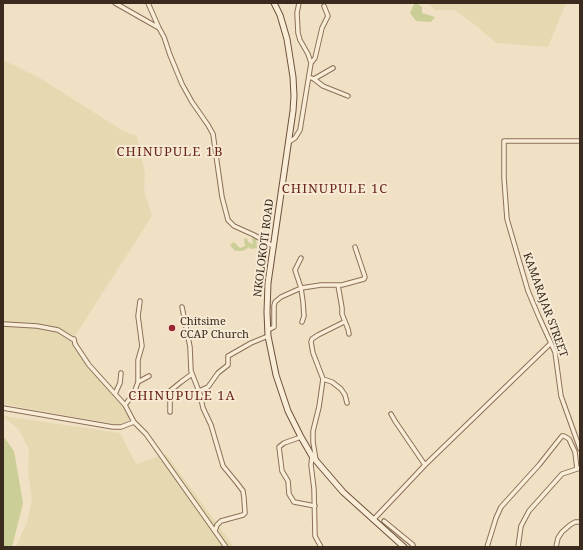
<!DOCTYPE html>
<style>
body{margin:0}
#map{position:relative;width:583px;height:550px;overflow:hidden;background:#f0e0c4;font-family:"Noto Serif",serif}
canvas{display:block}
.frame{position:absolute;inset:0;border:4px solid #3b2a1e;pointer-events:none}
</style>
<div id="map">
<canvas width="583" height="550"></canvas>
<div class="frame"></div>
</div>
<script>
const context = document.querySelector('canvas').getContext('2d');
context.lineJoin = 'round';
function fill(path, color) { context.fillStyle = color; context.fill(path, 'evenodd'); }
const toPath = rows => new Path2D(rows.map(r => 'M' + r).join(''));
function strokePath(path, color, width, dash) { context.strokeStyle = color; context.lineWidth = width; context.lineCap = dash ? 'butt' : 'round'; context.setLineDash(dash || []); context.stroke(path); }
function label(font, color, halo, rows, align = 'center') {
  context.font = font + ' "Noto Serif",serif'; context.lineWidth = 4; context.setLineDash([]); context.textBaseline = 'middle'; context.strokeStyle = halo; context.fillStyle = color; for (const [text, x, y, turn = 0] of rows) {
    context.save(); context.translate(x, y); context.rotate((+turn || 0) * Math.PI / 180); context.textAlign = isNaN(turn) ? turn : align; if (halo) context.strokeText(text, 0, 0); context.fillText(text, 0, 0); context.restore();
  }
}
const farmland = toPath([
 [428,3,566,3,548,47,496,43,479,28,455,10,435,10],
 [3,60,43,80,123,131,137,136,145,173,144,190,152,216,71,342,108,389,120,399,132,418,119,425,3,404],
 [3,416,120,433,136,464,166,454,234,547,16,547,27,522,32,499,28,471,29,450,19,430]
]);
const green = toPath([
 [412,3,417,3,422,7,422,13,435,17,431,22,416,21,410,13,414,4],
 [252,237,256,237,257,248,251,249,249,247,245,250,241,251,235,251,230,245,234,242,240,248,245,246,244,239,247,238,248,242,253,244],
 [3,436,14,451,23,503,12,547,3,547]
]);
const minor = toPath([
 [115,3,159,28],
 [148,3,159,28,164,37,170,55,182,84,192,102,208,125,213,134,222,197,228,220,234,226,254,235,273,246],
 [311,63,315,58,322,28,328,16,324,6],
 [309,77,314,79,323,86,348,96],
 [314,79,333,68],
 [580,141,504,141,504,178,507,219,528,291,539,317,555,352,561,396,580,449],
 [289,142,295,138,300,130,311,63,308,54,300,40,298,33,297,13,299,3],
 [301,258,295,270,301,288,303,302,304,316,302,322],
 [338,285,342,308,342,314,348,329,349,334],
 [182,307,190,347,191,371,200,394,203,408,211,425,223,466,237,483,243,491,244,498,245,513,243,515,221,521,217,525,215,531],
 [3,324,37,326,58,330,74,340],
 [268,330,274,327,274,306,275,302,281,297,301,288,321,285,342,285,364,279,365,277,355,247],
 [74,339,75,344,89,365,125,405,134,422],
 [323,379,332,382,341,389,345,395,347,403],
 [138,382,149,376],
 [199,391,208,387,218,373,228,365,228,356,230,355,251,343,268,336],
 [115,394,120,383,121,373],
 [125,405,134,393,138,382,138,360,142,346,138,316,140,301],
 [3,408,113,427,121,427,134,422,146,434,226,547],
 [170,412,170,391,181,382,192,374],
 [391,414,395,421,425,465],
 [301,437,284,443,279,447,282,471,288,481,289,494,294,502,315,506],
 [312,456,311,465,314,489,315,536,321,547],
 [316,460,313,442,313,431,319,407,323,379,313,353,311,342,312,339,318,335,344,322],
 [373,520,425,465,551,343],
 [384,521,412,544,413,545,412,547],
 [487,547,496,518,501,507,539,465,562,436,564,436,569,439,575,452,577,469],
 [518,547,521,526,529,511,562,474,580,468],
 [556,547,558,538,562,532,570,525,575,522,580,522]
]);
const secondary = toPath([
 [274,3,280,15,287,39,293,77,294,96,293,111,268,283,267,312,268,336,276,375,288,411,301,437,312,456,343,492,404,547]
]);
const markers = [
 [172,328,4,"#9c2730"]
];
const streetNames = [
 ["NKOLOKOTI ROAD",264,248,-83],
 ["KAMARAJAR STREET",545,305,70]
];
const poiNames = [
 ["Chitsime",180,322],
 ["CCAP Church",180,335]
];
const quarterNames = [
 ["CHINUPULE 1B",170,152],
 ["CHINUPULE 1C",335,189],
 ["CHINUPULE 1A",182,396]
];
fill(farmland, '#e6d9b1');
fill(green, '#ccce97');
strokePath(minor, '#8b7059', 5.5);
strokePath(secondary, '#6d513d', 7);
strokePath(minor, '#faedd8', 3.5);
strokePath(secondary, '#faedd8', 5);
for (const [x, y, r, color] of markers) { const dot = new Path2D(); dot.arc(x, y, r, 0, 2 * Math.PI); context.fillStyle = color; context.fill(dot); strokePath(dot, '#f7ead4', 1.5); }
label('11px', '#3b2a1e', '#f7ead4', streetNames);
label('11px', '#3b2a1e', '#f7ead4', poiNames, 'left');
context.letterSpacing = '1px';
label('13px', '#69261c', '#f7ead4', quarterNames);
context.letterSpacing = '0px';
</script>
